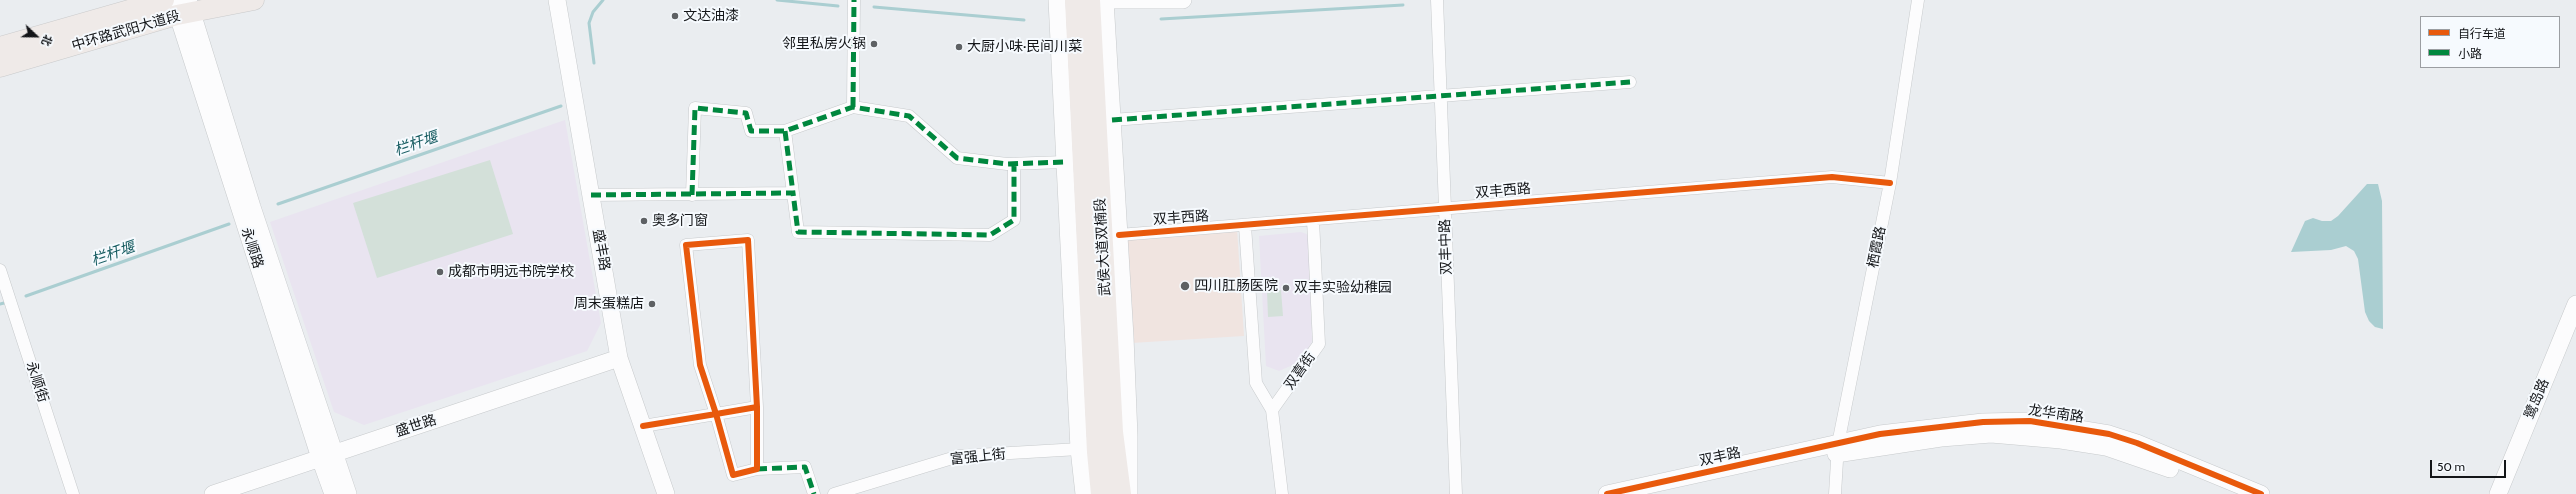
<!DOCTYPE html>
<meta charset="utf-8">
<style>
body{margin:0}
#map{position:relative;width:2576px;height:494px;overflow:hidden;background:#eaedf0;font-family:Cabin,"Noto Sans SC",sans-serif}
canvas{display:block}
.legend{position:absolute;left:2420px;top:16px;width:140px;height:52px;box-sizing:border-box;background:#f6fafe;border:1px solid #9b9ea2;margin:0;padding:5px 7px;list-style:none;font-size:12px;color:#131518}
.legend li{display:flex;align-items:center;gap:8px;height:20px}
.legend b{width:20px;border:1px solid #9b9ea2}
.north{position:absolute;left:16px;top:16px;width:40px;height:40px;-webkit-text-stroke:3px #f6fafe;paint-order:stroke;rotate:112deg;font-size:11px;font-weight:700;line-height:16px;text-align:center;color:#131518}
.north::after{content:'';display:block;margin:auto;width:14px;height:18px;background:#131518;clip-path:polygon(50% 0,100% 100%,50% 72%,0 100%)}
.scale{position:absolute;left:2430px;top:460px;width:76px;height:18px;box-sizing:border-box;border:2px solid #131518;border-top:0;padding-left:5px;font-size:12px;line-height:14px;white-space:nowrap;color:#131518;-webkit-text-stroke:3px #f6fafe;paint-order:stroke}
</style>
<div id="map">
<canvas width="2576" height="494"></canvas>
<ul class="legend">
<li><b style="height:5px;background:#e8590c"></b>自行车道</li>
<li><b style="height:5px;background:#00873e"></b>小路</li>
</ul>
<div class="north">北</div>
<div class="scale">50 m</div>
</div>
<script>
const context = document.querySelector('canvas').getContext('2d');
context.lineJoin = 'round';
function fill(path, color) { context.fillStyle = color; context.fill(path, 'evenodd'); }
const toPath = rows => new Path2D(rows.map(r => 'M' + r).join(''));
function strokePath(path, color, width, dash) { context.strokeStyle = color; context.lineWidth = width; context.lineCap = dash ? 'butt' : 'round'; context.setLineDash(dash || []); context.stroke(path); }
function label(font, color, halo, rows, align = 'center') {
  context.font = font + ' Cabin,"Noto Sans SC",sans-serif'; context.lineWidth = 4; context.setLineDash([]); context.textBaseline = 'middle'; context.strokeStyle = halo; context.fillStyle = color; for (const [text, x, y, turn = 0] of rows) {
    context.save(); context.translate(x, y); context.rotate((+turn || 0) * Math.PI / 180); context.textAlign = isNaN(turn) ? turn : align; if (halo) context.strokeText(text, 0, 0); context.fillText(text, 0, 0); context.restore();
  }
}
const education = toPath([
 [565,120,601,323,587,351,364,425,334,412,270,222],
 [1301,232,1309,235,1312,341,1308,350,1295,364,1279,371,1266,366,1259,236]
]);
const medical = toPath([
 [1237,229,1244,336,1132,343,1126,236]
]);
const green = toPath([
 [490,160,513,234,377,278,353,203],
 [1281,290,1283,316,1268,317,1267,291]
]);
const water = toPath([
 [2367,184,2378,184,2382,201,2383,329,2375,327,2369,321,2365,312,2358,259,2354,251,2346,246,2331,250,2291,252,2305,221,2313,218,2322,221,2331,221,2338,216]
]);
const stream = toPath([
 [777,0,838,6],
 [874,7,1024,20],
 [1161,19,1403,5],
 [594,63,589,23,593,12,603,0],
 [278,204,561,106],
 [26,296,229,224],
 [0,304,4,303]
]);
const street = toPath([
 [1437,0,1456,494],
 [853,107,854,0],
 [1112,120,1630,82],
 [785,131,793,193],
 [591,195,793,193,798,232,990,235,1014,220,1014,164],
 [692,195,695,108,746,113,751,131,785,131,853,107,909,116,957,158,1007,164,1065,162],
 [1245,226,1256,383,1272,410],
 [1119,235,1832,177,1890,183],
 [0,270,73,494],
 [643,426,716,414,757,407,748,240,686,245,700,365,716,414,733,475,757,469,757,407],
 [757,469,805,467,814,494],
 [834,494,959,456,1079,449],
 [1282,494,1272,410,1319,344,1313,220],
 [1835,494,1838,444,1890,183,1918,0]
]);
const secondary = toPath([
 [173,0,320,458,333,494],
 [188,0,252,207,348,494],
 [557,0,619,358,666,494],
 [1057,0,1079,449,1084,494],
 [1105,0,1125,337,1129,436,1129,494],
 [1113,0,1183,0],
 [1836,454,1941,438,1991,434,2061,440,2106,447,2170,469],
 [213,494,619,358],
 [1607,494,1880,434,1983,422,2030,421,2109,434,2137,443,2261,494],
 [2498,494,2576,304]
]);
const primary = toPath([
 [1075,0,1097,452,1101,494],
 [1090,0,1113,432,1121,494],
 [0,47,164,0],
 [0,67,177,15,254,0]
]);
const quiet = toPath([
 [853,107,854,0],
 [1112,120,1630,82],
 [785,131,793,193],
 [591,195,793,193,798,232,990,235,1014,220,1014,164],
 [692,195,695,108,746,113,751,131,785,131,853,107,909,116,957,158,1007,164,1065,162],
 [757,469,805,467,814,494]
]);
const cycleway = toPath([
 [1119,235,1832,177,1890,183],
 [643,426,716,414,757,407,748,240,686,245,700,365,716,414,733,475,757,469,757,407],
 [1607,494,1880,434,1983,422,2030,421,2109,434,2137,443,2261,494]
]);
const markers = [
 [675,16,4,"#5e6164"],
 [874,44,4,"#5e6164"],
 [959,47,4,"#5e6164"],
 [644,221,4,"#5e6164"],
 [440,272,4,"#5e6164"],
 [1185,286,5,"#5e6164"],
 [1286,288,4,"#5e6164"],
 [652,304,4,"#5e6164"]
];
const poiNames = [
 ["文达油漆",683,16],
 ["邻里私房火锅",866,44,"right"],
 ["大厨小味·民间川菜",967,47],
 ["奥多门窗",652,221],
 ["成都市明远书院学校",448,272],
 ["四川肛肠医院",1194,286],
 ["双丰实验幼稚园",1294,288],
 ["周末蛋糕店",644,304,"right"]
];
const streetNames = [
 ["中环路武阳大道段",126,31,-16],
 ["双丰西路",1503,191,-5],
 ["双丰西路",1181,218,-4],
 ["武侯大道双楠段",1103,247,-93],
 ["双丰中路",1446,247,-92],
 ["栖霞路",1877,247,-79],
 ["永顺路",252,248,72],
 ["盛丰路",601,250,80],
 ["双喜街",1300,371,-55],
 ["永顺街",37,382,72],
 ["鹭岛路",2537,399,-68],
 ["龙华南路",2056,414,8],
 ["盛世路",416,426,-18],
 ["富强上街",978,457,-6],
 ["双丰路",1720,457,-12]
];
const waterNames = [
 ["栏杆堰",416,144,-19],
 ["栏杆堰",113,254,-19]
];
fill(education, '#e9e4f0');
fill(medical, '#f0e4e0');
fill(green, '#d3e0d9');
fill(water, '#aaced1');
strokePath(stream, '#aaced1', 3);
strokePath(street, '#c7cacc', 13);
strokePath(secondary, '#c7cacc', 18);
strokePath(primary, '#c9cacb', 21);
strokePath(street, '#fcfcfd', 12);
strokePath(secondary, '#fcfcfd', 17);
strokePath(primary, '#efeae8', 20);
strokePath(quiet, '#00873e', 5, [10, 5]);
strokePath(cycleway, '#e8590c', 6);
for (const [x, y, r, color] of markers) { const dot = new Path2D(); dot.arc(x, y, r, 0, 2 * Math.PI); context.fillStyle = color; context.fill(dot); strokePath(dot, '#f6fafe', 1.5); }
label('14px', '#131518', '#f6fafe', poiNames, 'left');
label('14px', '#131518', '#f6fafe', streetNames);
label('italic 15px', '#185d62', '#f6fafe', waterNames);
</script>
